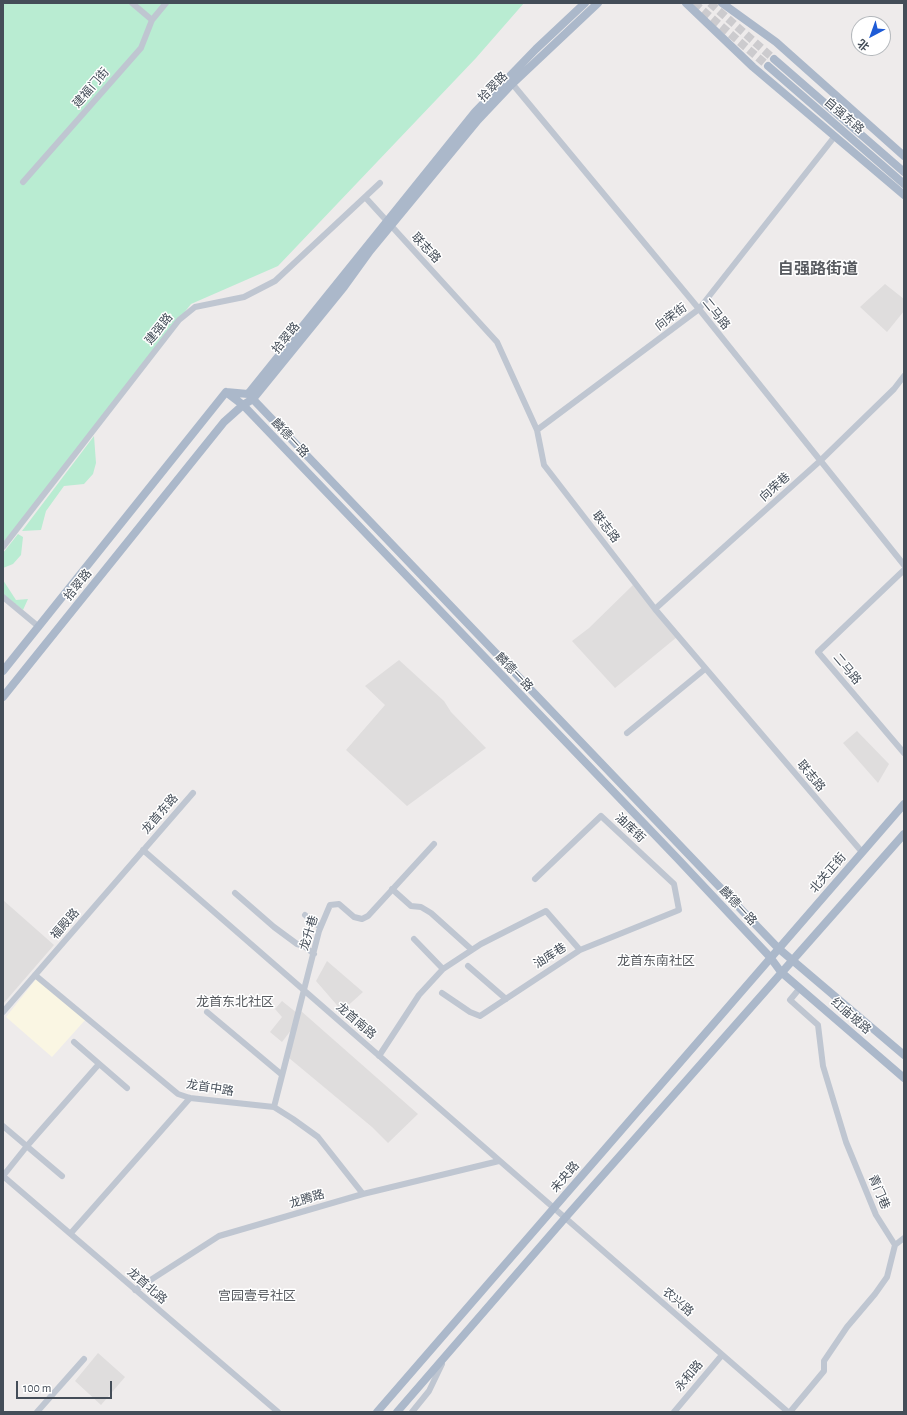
<!DOCTYPE html>
<meta charset="utf-8">
<style>
body{margin:0}
#map{position:relative;width:907px;height:1415px;overflow:hidden;background:#eeebeb;font-family:"Alegreya Sans","Noto Sans SC",sans-serif}
canvas{display:block}
.frame{position:absolute;inset:0;border:4px solid #444d58;pointer-events:none}
.north{position:absolute;left:851px;top:16px;width:40px;height:40px;box-sizing:border-box;background:#fff;border:1px solid #b4b8bc;border-radius:50%;rotate:221deg;font-size:11px;font-weight:700;line-height:16px;text-align:center;color:#444d58}
.north::after{content:'';display:block;margin:auto;width:14px;height:18px;background:#1e5bd6;clip-path:polygon(50% 0,100% 100%,50% 72%,0 100%)}
.scale{position:absolute;left:16px;top:1381px;width:96px;height:18px;box-sizing:border-box;border:2px solid #444d58;border-top:0;padding-left:5px;font-size:12px;line-height:14px;white-space:nowrap;color:#444d58;-webkit-text-stroke:3px #fff;paint-order:stroke}
</style>
<div id="map">
<canvas width="907" height="1415"></canvas>
<div class="frame"></div>
<div class="north">北</div>
<div class="scale">100 m</div>
</div>
<script>
const context = document.querySelector('canvas').getContext('2d');
context.lineJoin = 'round';
function fill(path, color) { context.fillStyle = color; context.fill(path, 'evenodd'); }
const toPath = rows => new Path2D(rows.map(r => 'M' + r).join(''));
function strokePath(path, color, width, dash) { context.strokeStyle = color; context.lineWidth = width; context.lineCap = dash ? 'butt' : 'round'; context.setLineDash(dash || []); context.stroke(path); }
function label(font, color, halo, rows, align = 'center') {
  context.font = font + ' "Alegreya Sans","Noto Sans SC",sans-serif'; context.lineWidth = 3; context.setLineDash([]); context.textBaseline = 'middle'; context.strokeStyle = halo; context.fillStyle = color; for (const [text, x, y, turn = 0] of rows) {
    context.save(); context.translate(x, y); context.rotate((+turn || 0) * Math.PI / 180); context.textAlign = isNaN(turn) ? turn : align; if (halo) context.strokeText(text, 0, 0); context.fillText(text, 0, 0); context.restore();
  }
}
const commercial = toPath([
 [37,978,86,1019,52,1057,6,1017]
]);
const education = toPath([
 [885,284,904,299,904,311,887,332,860,307],
 [633,585,677,637,615,688,572,641,589,628],
 [399,660,444,701,451,712,486,748,407,806,346,750,385,705,365,686],
 [857,731,889,764,878,783,843,743],
 [3,900,54,945,3,1004],
 [327,961,363,992,342,1011,316,981],
 [282,1001,297,1013,292,1029,282,1042,270,1032,282,1017,275,1009],
 [301,1011,418,1114,388,1143,372,1127,289,1058],
 [98,1353,125,1377,101,1405,75,1381]
]);
const green = toPath([
 [3,3,524,3,476,58,278,266,191,304,3,543],
 [94,436,96,463,93,474,84,484,64,486,46,511,41,530,22,531],
 [18,534,23,537,21,555,13,564,3,568,3,553],
 [3,580,16,600,28,599,23,610,3,594]
]);
const majorTunnel = toPath([
 [694,3,768,66],
 [710,3,774,59]
]);
const minor = toPath([
 [132,3,152,20],
 [510,81,699,309,904,565],
 [23,182,141,48,152,20,166,3],
 [365,197,497,342,537,430,544,465,655,609,862,852],
 [537,430,699,309,835,136],
 [3,547,179,320,195,307,244,297,275,281,380,183],
 [904,570,818,652,904,753],
 [3,597,39,627],
 [655,609,820,461,894,389,904,376],
 [627,733,705,669],
 [143,850,788,1412],
 [392,889,411,906,421,907,431,913,471,949],
 [235,893,274,927,297,944,304,946,314,954],
 [305,915,320,927],
 [414,939,443,969],
 [468,966,506,999],
 [35,975,178,1094,190,1098,274,1107,293,1119,318,1137,363,1194],
 [442,993,470,1012,480,1016,580,950,679,910,674,884,601,816,535,879],
 [3,1012,193,793],
 [207,1012,281,1074],
 [74,1042,127,1088],
 [379,1056,419,995,443,969,481,944,546,911,580,950],
 [274,1107,319,931,330,905,339,904,354,917,362,919,368,916,434,844],
 [3,1126,62,1176],
 [3,1176,278,1412],
 [3,1176,27,1146,99,1064],
 [71,1233,190,1098],
 [895,1245,904,1238],
 [135,1290,219,1236,363,1194,499,1161],
 [37,1412,84,1359],
 [412,1412,429,1391,442,1364],
 [674,1412,722,1355],
 [790,1412,824,1371,824,1361,847,1327,875,1294,887,1277,895,1245,876,1215,846,1142,823,1066,818,1025,790,1000,800,988]
]);
const major = toPath([
 [686,3,753,67,904,195],
 [722,3,776,42,904,156],
 [774,59,904,172],
 [768,66,904,184],
 [226,392,243,405,677,858,770,957,781,972,904,1078],
 [248,394,778,948,904,1055],
 [3,671,226,392,248,394,475,112,536,49,585,3],
 [3,697,224,422,243,405,253,399,344,287,370,251,478,120,512,84,598,3],
 [377,1412,904,804],
 [397,1412,565,1218,904,834]
]);
const streetNames = [
 ["拾翠路",493,87,-46],
 ["建福门街",91,88,-49],
 ["自强东路",844,116,41],
 ["联志路",426,248,47],
 ["二马路",716,314,51],
 ["向荣街",671,317,-37],
 ["建强路",159,329,-51],
 ["拾翠路",286,338,-51],
 ["麟德一路",290,438,47],
 ["向荣巷",775,487,-42],
 ["联志路",606,527,52],
 ["拾翠路",78,585,-51],
 ["二马路",847,669,50],
 ["麟德一路",514,672,46],
 ["联志路",811,776,50],
 ["龙首东路",160,814,-49],
 ["油库街",630,828,43],
 ["北关正街",828,873,-49],
 ["麟德一路",738,906,47],
 ["福殿路",65,924,-49],
 ["龙升巷",309,933,-73],
 ["油库巷",550,956,-32],
 ["红庙坡路",851,1016,41],
 ["龙首南路",356,1021,41],
 ["龙首中路",210,1088,9],
 ["未央路",565,1177,-49],
 ["青门巷",879,1192,67],
 ["龙腾路",307,1199,-17],
 ["龙首北路",147,1286,41],
 ["农兴路",678,1302,41],
 ["永和路",689,1376,-50]
];
const neighbourhoodNames = [
 ["龙首东南社区",656,961],
 ["龙首东北社区",235,1002],
 ["宫园壹号社区",257,1296]
];
const districtNames = [
 ["自强路街道",818,269]
];
fill(commercial, '#faf6e3');
fill(education, '#dfdddd');
fill(green, '#b9ecd2');
strokePath(majorTunnel, '#cccbce', 8, [8, 4]);
strokePath(minor, '#bfc6d1', 6);
strokePath(major, '#abb8ca', 8);
label('12px', '#444d58', '#fff', streetNames);
label('13px', '#585b60', '#fff', neighbourhoodNames);
label('bold 16px', '#585b60', '#fff', districtNames);
</script>
